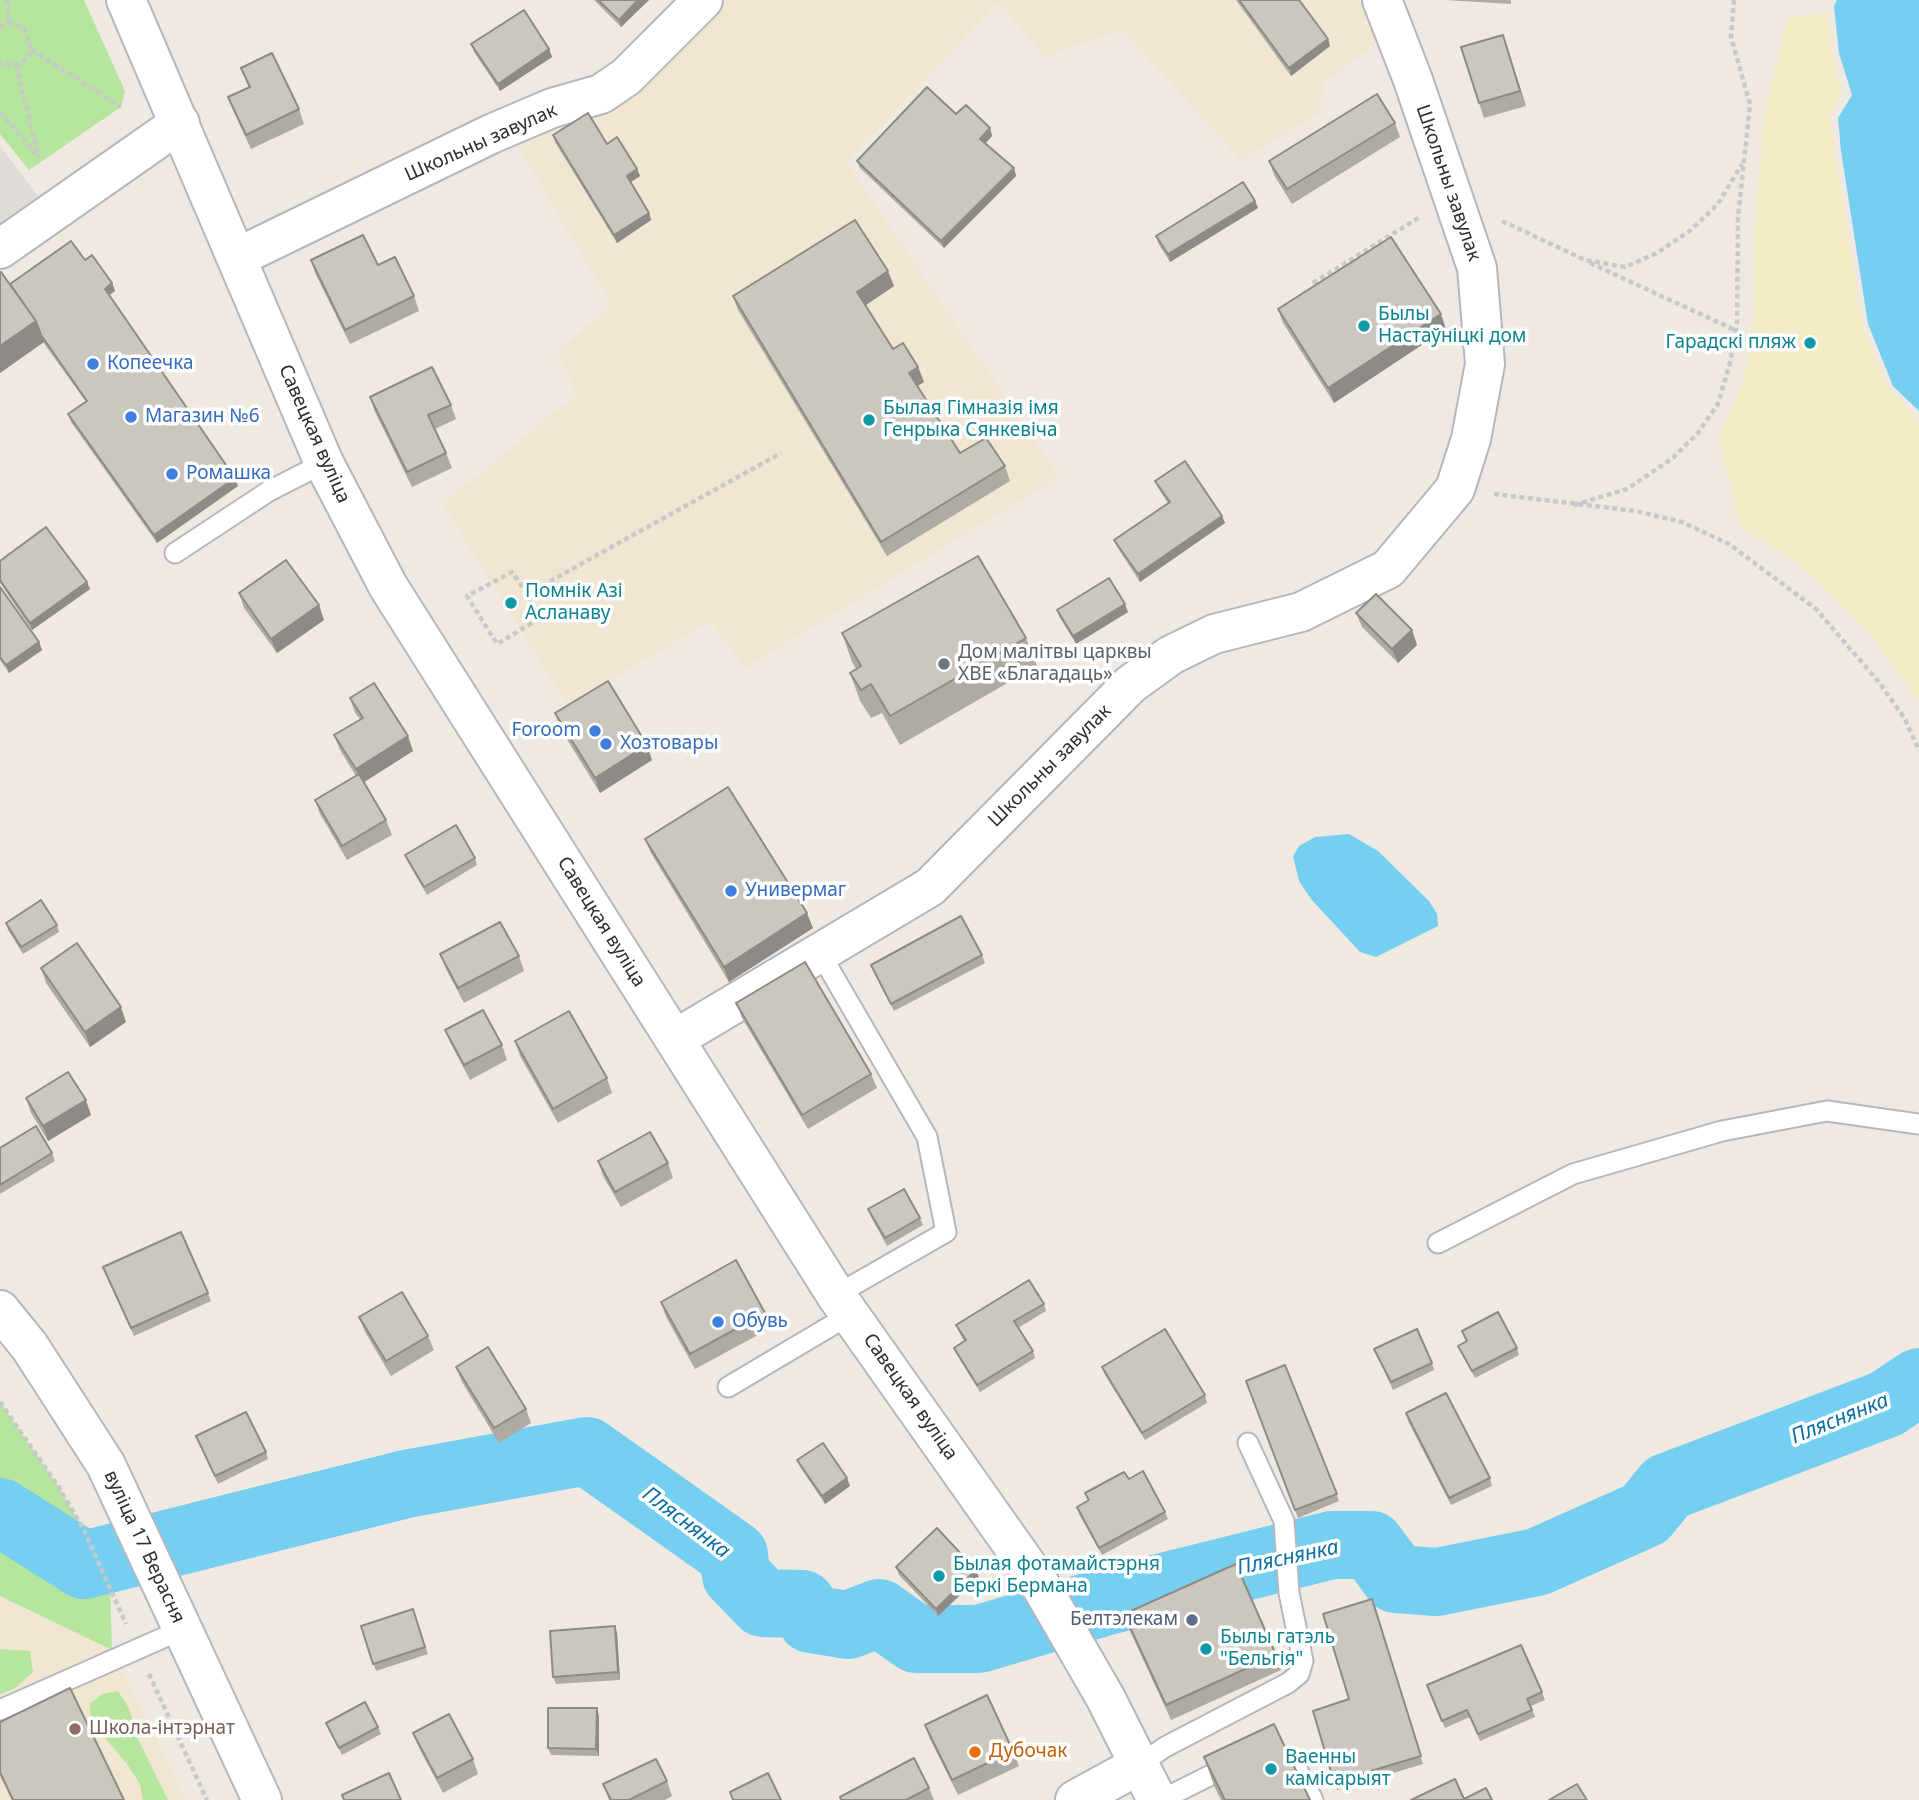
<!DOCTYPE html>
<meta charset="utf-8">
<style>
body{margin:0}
canvas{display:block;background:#efe9e1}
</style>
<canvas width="1919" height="1800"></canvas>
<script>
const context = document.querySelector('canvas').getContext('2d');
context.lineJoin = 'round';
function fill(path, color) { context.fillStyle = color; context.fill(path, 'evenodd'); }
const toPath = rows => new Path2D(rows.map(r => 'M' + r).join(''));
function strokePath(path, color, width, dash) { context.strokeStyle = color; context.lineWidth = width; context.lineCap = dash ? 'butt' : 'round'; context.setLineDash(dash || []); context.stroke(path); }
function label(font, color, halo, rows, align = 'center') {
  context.font = font + ' "Noto Sans",sans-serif'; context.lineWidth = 7; context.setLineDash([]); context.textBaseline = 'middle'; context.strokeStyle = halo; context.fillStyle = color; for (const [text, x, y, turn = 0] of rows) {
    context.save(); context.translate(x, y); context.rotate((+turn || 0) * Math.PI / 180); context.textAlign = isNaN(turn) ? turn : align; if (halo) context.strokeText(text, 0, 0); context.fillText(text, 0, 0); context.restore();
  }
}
const education = toPath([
 [722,0,1366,0,1382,39,1323,83,1318,114,1241,160,1122,29,1045,57,998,2,847,162,1059,477,745,668,711,621,567,705,443,504,577,394,557,352,612,305,516,143,614,99],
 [0,1596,112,1650,186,1800,0,1800]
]);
const green = toPath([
 [0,0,84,0,125,91,121,107,29,170,0,134],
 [0,1402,58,1486,83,1528,94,1563,110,1589,112,1650,0,1596],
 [0,1649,30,1651,33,1672,14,1689,0,1694],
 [118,1691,129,1708,137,1737,168,1800,143,1800,140,1784,127,1764,91,1721,90,1704,102,1694]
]);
const sand = toPath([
 [1828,12,1833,58,1842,93,1829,114,1862,323,1883,380,1919,422,1919,701,1868,632,1840,603,1795,561,1741,527,1718,436,1735,404,1748,363,1755,304,1756,212,1764,115,1788,18]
]);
const plaza = toPath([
 [0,146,58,222,0,264]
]);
const water = toPath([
 [1837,0,1919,0,1919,411,1893,386,1868,324,1841,151,1838,118,1852,95,1839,53,1834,6],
 [1349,834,1378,851,1429,901,1437,914,1438,926,1376,957,1360,952,1311,899,1299,881,1293,856,1299,846,1315,837]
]);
const river = toPath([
 [0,1512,84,1565,406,1484,587,1451,734,1555,736,1575,763,1603,802,1604,811,1619,848,1625,879,1613,916,1639,979,1639,1111,1600,1332,1545,1371,1545,1396,1579,1437,1582,1537,1562,1645,1514,1667,1487,1886,1404,1919,1382]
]);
const path = toPath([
 [7,0,9,23],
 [0,27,9,23,24,28,32,50,24,61,16,65,0,63],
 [32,50,121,107],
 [16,65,39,158],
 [0,112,39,157],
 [1502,221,1585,260,1625,267,1657,253,1691,230,1718,204,1742,164],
 [1590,263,1735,330],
 [1313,283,1420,217],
 [1494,494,1636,511,1682,522,1729,544,1816,609,1878,681,1905,719,1919,751],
 [1574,505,1627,489,1673,458,1698,433,1718,404,1730,363,1737,323,1738,218,1750,104,1731,37,1734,0],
 [527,594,512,572,467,596,497,644,540,618,527,594,781,453],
 [0,1402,58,1486,83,1528,126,1624],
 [149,1674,207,1800]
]);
const lane = toPath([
 [175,553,269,491,324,463],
 [820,953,927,1137,946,1232,836,1295],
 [1438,1243,1573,1174,1722,1131,1827,1111,1919,1124],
 [728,1387,851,1314],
 [0,1710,183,1629],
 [1139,1765,1165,1747,1288,1683,1299,1674,1303,1661,1289,1593,1284,1521,1248,1443],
 [1298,1771,1313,1800],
 [1161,1800,1235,1763]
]);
const street = toPath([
 [126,0,324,463,388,586,836,1295,1038,1581,1105,1697,1157,1800],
 [0,249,180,123],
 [238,257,491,134,552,108,601,94,626,77,703,0],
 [675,1039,930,887,1131,684,1171,655,1214,634,1301,612,1388,569,1455,489,1471,439,1485,364,1477,268,1413,80,1382,0],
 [1075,1800,1139,1765]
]);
const secondary = toPath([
 [0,1310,30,1347,106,1465,262,1800]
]);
const wall = toPath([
 [594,0,649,0,621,27],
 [1236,0,1299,0,1328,39,1330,46,1291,76],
 [1445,0,1511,0,1511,4],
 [471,44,549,49,552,57,500,91,474,52],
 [1508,50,1526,106,1484,118,1479,103],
 [241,68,299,109,304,124,251,149,234,112,228,97,249,88],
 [956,114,990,128,992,136,986,143,1014,168,1016,176,944,248,860,168,857,161],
 [1395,123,1400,137,1292,204,1274,175,1269,161],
 [553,135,607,144,637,169,640,176,631,182,649,213,651,220,617,243,555,142],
 [1255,201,1258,208,1170,262,1158,243,1156,236],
 [85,260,112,283,115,291,109,295,238,486,157,543,71,422,68,414,86,402,43,342,0,373,0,273,10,284],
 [311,260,378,265,414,296,419,311,350,344,316,275],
 [894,286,866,305,893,349,918,367,924,382,917,386,960,453,1005,466,1010,481,887,556,738,310,733,296],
 [1278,309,1446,329,1334,403,1283,323],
 [370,397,451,405,456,419,435,429,446,453,452,468,412,487,375,412],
 [1155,481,1222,516,1225,523,1140,582,1117,547,1114,540,1168,503,1158,488],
 [0,561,90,589,32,630,0,583],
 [0,587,39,642,42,650,9,673,0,660],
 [239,593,319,605,324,620,277,653,244,608],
 [1057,610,1128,612,1076,644,1060,618],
 [1356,613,1412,630,1417,645,1398,663,1362,627],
 [842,633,1026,638,1037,666,900,745,882,713,871,718,860,701,850,673,856,669,852,662],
 [350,698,413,751,364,782,386,820,392,835,347,860,320,814,315,800,356,776,340,750,334,735,360,719,355,713],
 [555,713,652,760,600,793,560,728],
 [645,839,813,928,729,982,651,853],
 [405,855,475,858,477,865,427,895,408,862],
 [6,923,57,925,59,932,23,954,8,930],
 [440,954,519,956,524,971,464,1003,446,969],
 [982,955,985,963,894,1011,874,972,871,965],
 [41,968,126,1022,90,1047,46,983],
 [736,1003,871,1074,877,1088,808,1129,742,1018],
 [445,1030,502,1045,507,1060,470,1080,451,1044],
 [515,1041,607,1078,612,1093,558,1123,520,1056],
 [26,1098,91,1115,48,1141,31,1113],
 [0,1148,52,1153,55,1161,0,1194],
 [598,1161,668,1163,673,1178,621,1207,603,1176],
 [868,1209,920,1218,923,1225,887,1246,871,1217],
 [103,1267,208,1293,211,1301,134,1336],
 [661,1302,765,1313,771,1328,695,1369,666,1317],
 [1044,1304,1046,1311,1018,1328,1033,1351,1035,1358,980,1392,957,1355,954,1348,964,1341,959,1332,956,1325],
 [359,1317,428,1336,434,1350,391,1376,365,1332],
 [1462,1331,1517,1348,1519,1355,1475,1378,1458,1346,1466,1342],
 [1374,1349,1432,1363,1434,1370,1393,1390],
 [1285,1365,1339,1501,1298,1518,1246,1381],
 [456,1367,526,1409,531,1423,499,1443,462,1382],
 [1102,1367,1205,1395,1207,1403,1145,1440,1105,1375],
 [1406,1413,1490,1478,1492,1486,1451,1505,1408,1421],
 [196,1436,266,1452,268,1459,218,1484],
 [797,1460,850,1486,825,1504,800,1467],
 [1129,1479,1165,1512,1168,1519,1102,1555,1079,1514,1077,1507,1088,1501,1085,1493],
 [896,1567,979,1577,938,1616,899,1575],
 [1375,1606,1423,1764,1337,1790,1334,1782,1349,1699],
 [413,1609,428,1654,376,1671,361,1626],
 [1124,1614,1276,1655,1281,1670,1171,1720,1129,1629],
 [617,1633,620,1680,556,1684,553,1677],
 [1542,1692,1545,1700,1531,1706,1535,1717,1480,1741,1470,1717,1445,1728,1430,1693],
 [599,1716,599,1756,551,1755,548,1748],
 [0,1722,124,1800,12,1800,0,1776],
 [326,1723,378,1727,381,1734,342,1755],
 [925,1725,1013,1751,1019,1766,958,1795,930,1739],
 [413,1733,473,1759,478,1774,443,1793,419,1748],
 [1204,1757,1310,1800,1221,1800,1214,1786],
 [667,1781,672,1796,665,1800,609,1800,603,1784],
 [929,1788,934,1800,841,1800]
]);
const shadedWall = toPath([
 [638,0,649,0,621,27,619,20],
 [1503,35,1508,50,1526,106,1520,91],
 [1328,39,1330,46,1291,76,1289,68],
 [549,49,552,57,500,91,498,84],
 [990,128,992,136,983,146,980,139],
 [1014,168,1016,176,944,248,941,241],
 [637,169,640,176,629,183,627,176],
 [1255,201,1258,208,1170,262,1168,254],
 [649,213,651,220,617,243,614,235],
 [888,271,894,286,863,307,857,292],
 [112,283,115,291,108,296,105,289],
 [1441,314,1446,329,1334,403,1328,388],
 [36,321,44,342,0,373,0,346],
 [918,367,924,382,914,388,909,373],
 [235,478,238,486,157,543,154,535],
 [1222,516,1225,523,1140,582,1138,574],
 [87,582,90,589,32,630,30,623],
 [1125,604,1128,612,1076,644,1073,636],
 [319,605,324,620,277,653,271,639],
 [1412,630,1417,645,1398,663,1392,649],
 [39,642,42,650,9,673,6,665],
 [408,736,413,751,361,784,356,769],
 [647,745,652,760,600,793,595,778],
 [807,913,813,928,729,982,724,967],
 [121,1007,126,1022,90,1047,85,1032],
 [86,1100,91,1115,48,1141,43,1126],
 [847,1478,850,1486,825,1504,822,1496],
 [976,1570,979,1577,938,1616,936,1609],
 [615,1626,617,1633,620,1680,618,1672],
 [597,1708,599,1716,599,1756,596,1749]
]);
const building = toPath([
 [598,0,638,0,619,20,598,0],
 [1239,0,1299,0,1328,39,1289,68,1239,0],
 [524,10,549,49,498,84,471,44,524,10],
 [1503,35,1520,91,1479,103,1461,47,1503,35],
 [272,53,299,109,246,135,228,97,250,87,241,68,272,53],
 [927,87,956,114,966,105,990,128,980,139,1014,168,941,241,857,161,927,87],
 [1377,94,1395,123,1287,189,1269,161,1377,94],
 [588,113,607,144,617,137,637,169,627,176,649,213,614,235,553,135,588,113],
 [1243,182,1255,201,1168,254,1156,236,1243,182],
 [855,220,888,271,857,292,893,349,903,343,918,367,909,373,960,453,986,438,1005,466,881,542,733,296,855,220],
 [363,235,378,265,395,257,414,296,345,330,311,260,363,235],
 [1391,237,1441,314,1328,388,1278,309,1391,237],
 [71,241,85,260,92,255,112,283,105,289,235,478,154,535,68,414,87,401,41,335,36,321,10,284,71,241],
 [1,272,36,321,0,346,0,273,1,272],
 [432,367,451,405,428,415,446,453,407,472,370,397,432,367],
 [1185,461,1222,516,1138,574,1114,540,1170,502,1155,481,1185,461],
 [46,527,87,582,30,623,0,580,0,561,46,527],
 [978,556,1026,638,890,716,871,684,861,690,850,673,861,666,842,633,978,556],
 [286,560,319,605,271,639,239,593,286,560],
 [1109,578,1125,604,1073,636,1057,610,1109,578],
 [0,587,39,642,6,665,0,657,0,587],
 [1376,594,1412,630,1392,649,1356,613,1376,594],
 [608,681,647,745,595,778,555,713,608,681],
 [374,683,408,736,356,769,334,735,363,718,350,698,374,683],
 [359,774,386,820,342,846,315,800,359,774],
 [728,787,807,913,724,967,645,839,728,787],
 [456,825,475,858,424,887,405,855,456,825],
 [41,900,57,925,21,947,6,923,41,900],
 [961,916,982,955,891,1004,871,965,961,916],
 [500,922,519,956,458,988,440,954,500,922],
 [77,943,121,1007,85,1032,41,968,77,943],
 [805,962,871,1074,802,1115,736,1003,805,962],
 [483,1010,502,1045,464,1065,445,1030,483,1010],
 [569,1011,607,1078,553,1109,515,1041,569,1011],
 [68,1072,86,1100,43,1126,26,1098,68,1072],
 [36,1126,52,1153,0,1185,0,1148,36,1126],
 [650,1132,668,1163,615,1192,598,1161,650,1132],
 [904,1189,920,1218,885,1238,868,1209,904,1189],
 [181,1232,208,1293,131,1328,103,1267,181,1232],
 [736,1260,765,1313,690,1354,661,1302,736,1260],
 [1029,1280,1044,1304,1014,1321,1033,1351,977,1385,954,1348,966,1340,956,1325,1029,1280],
 [402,1292,428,1336,386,1361,359,1317,402,1292],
 [1498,1312,1517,1348,1472,1371,1458,1346,1467,1341,1462,1331,1498,1312],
 [1165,1329,1205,1395,1142,1433,1102,1367,1165,1329],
 [1417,1329,1432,1363,1391,1382,1374,1349,1417,1329],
 [488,1347,526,1409,494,1428,456,1367,488,1347],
 [1285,1365,1337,1494,1295,1510,1246,1381,1285,1365],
 [1446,1393,1490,1478,1449,1498,1406,1413,1446,1393],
 [246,1412,266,1452,215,1476,196,1436,246,1412],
 [823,1443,847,1478,822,1496,797,1460,823,1443],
 [1143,1471,1165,1512,1099,1548,1077,1507,1089,1500,1085,1493,1124,1472,1129,1479,1143,1471],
 [937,1528,976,1570,936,1609,896,1567,937,1528],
 [1236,1564,1276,1655,1166,1705,1124,1614,1236,1564],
 [1372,1599,1421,1756,1334,1782,1313,1711,1349,1699,1323,1614,1372,1599],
 [413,1609,425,1647,373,1664,361,1626,413,1609],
 [615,1626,618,1672,553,1677,550,1631,615,1626],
 [1521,1645,1542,1692,1527,1699,1532,1710,1478,1734,1467,1710,1442,1721,1427,1685,1521,1645],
 [70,1688,124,1800,13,1800,0,1772,0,1722,70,1688],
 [987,1695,1013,1751,952,1780,925,1725,987,1695],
 [365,1702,378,1727,339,1748,326,1723,365,1702],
 [548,1708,597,1708,596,1749,548,1748,548,1708],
 [449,1714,473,1759,437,1778,413,1733,449,1714],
 [1274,1724,1310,1800,1225,1800,1204,1757,1274,1724],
 [914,1758,929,1788,906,1800,841,1800,840,1797,914,1758],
 [656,1759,667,1781,629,1800,611,1800,603,1784,656,1759],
 [389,1773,401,1800,344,1800,342,1795,389,1773],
 [768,1773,781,1800,733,1800,730,1792,768,1773],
 [1455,1779,1464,1799,1486,1788,1492,1800,1411,1800,1455,1779],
 [1577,1784,1587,1800,1549,1800,1577,1784]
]);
const markers = [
 [1364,326,7,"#0f9aa8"],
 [1810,343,7,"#0f9aa8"],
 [93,364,7,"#3f7fe0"],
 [131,417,7,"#3f7fe0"],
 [869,420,7,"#0f9aa8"],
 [172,474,7,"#3f7fe0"],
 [511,603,7,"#0f9aa8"],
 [944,664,7,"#6b7280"],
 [595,731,7,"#3f7fe0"],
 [606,744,7,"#3f7fe0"],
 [731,891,7,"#3f7fe0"],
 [718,1322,7,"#3f7fe0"],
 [939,1576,7,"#0f9aa8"],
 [1192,1620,7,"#5c6f8a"],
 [1206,1649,7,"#0f9aa8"],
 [75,1729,7,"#8d6e63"],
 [975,1752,7,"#e8710a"],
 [1271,1769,7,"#0f9aa8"]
];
const streetNames = [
 ["Школьны завулак",481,143,-24],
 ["Школьны завулак",1448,183,71],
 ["Савецкая вуліца",314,434,66],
 ["Школьны завулак",1050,766,-45],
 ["Савецкая вуліца",601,922,58],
 ["Савецкая вуліца",910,1397,55],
 ["вуліца 17 Верасня",144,1547,65]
];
const cultureNames = [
 ["Былы",1378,315],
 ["Настаўніцкі дом",1378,337],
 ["Гарадскі пляж",1796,343,"right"],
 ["Былая Гімназія імя",883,409],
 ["Генрыка Сянкевіча",883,431],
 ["Помнік Азі",525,592],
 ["Асланаву",525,614],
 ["Былая фотамайстэрня",953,1565],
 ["Беркі Бермана",953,1587],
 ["Былы гатэль",1220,1638],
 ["\"Бельгія\"",1220,1660],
 ["Ваенны",1285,1758],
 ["камісарыят",1285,1780]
];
const shopNames = [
 ["Копеечка",107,364],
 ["Магазин №6",145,417],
 ["Ромашка",186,474],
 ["Foroom",581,731,"right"],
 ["Хозтовары",620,744],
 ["Универмаг",745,891],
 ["Обувь",732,1322]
];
const worshipNames = [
 ["Дом малітвы царквы",958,653],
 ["ХВЕ «Благадаць»",958,675]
];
const serviceNames = [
 ["Белтэлекам",1178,1620]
];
const educationNames = [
 ["Школа-інтэрнат",89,1729]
];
const foodNames = [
 ["Дубочак",989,1752]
];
const waterNames = [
 ["Пляснянка",1840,1419,-22],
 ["Пляснянка",686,1523,37],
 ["Пляснянка",1288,1558,-12]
];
fill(education, '#f0e6d1');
fill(green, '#b6e59e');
fill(sand, '#f3ecc5');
fill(plaza, '#dfdcd8');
fill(water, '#75cff0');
strokePath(river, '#75cff0', 68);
strokePath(lane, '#b4b7c1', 23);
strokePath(street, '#b4b7c1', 42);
strokePath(secondary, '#b4b7c1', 42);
strokePath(path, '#c9c9c9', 4.5, [5, 3.5]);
strokePath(lane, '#fff', 19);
strokePath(street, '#fff', 38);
strokePath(secondary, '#fff', 38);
fill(wall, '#afaba4');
fill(shadedWall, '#8e8b86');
fill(building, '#cbc7bf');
strokePath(building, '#8e8b86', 2);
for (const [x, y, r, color] of markers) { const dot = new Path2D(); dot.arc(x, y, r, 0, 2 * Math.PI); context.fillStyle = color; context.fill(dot); strokePath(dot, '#fff', 2.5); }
label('19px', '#2e2e2e', '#fff', streetNames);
label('19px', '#0d838f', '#fff', cultureNames, 'left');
label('19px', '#366cbe', '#fff', shopNames, 'left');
label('19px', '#5b616d', '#fff', worshipNames, 'left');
label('19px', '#4e5e75', '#fff', serviceNames, 'right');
label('19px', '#785e54', '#fff', educationNames, 'left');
label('19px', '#c56008', '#fff', foodNames, 'left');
label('italic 21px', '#0d6fa3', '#fff', waterNames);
</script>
